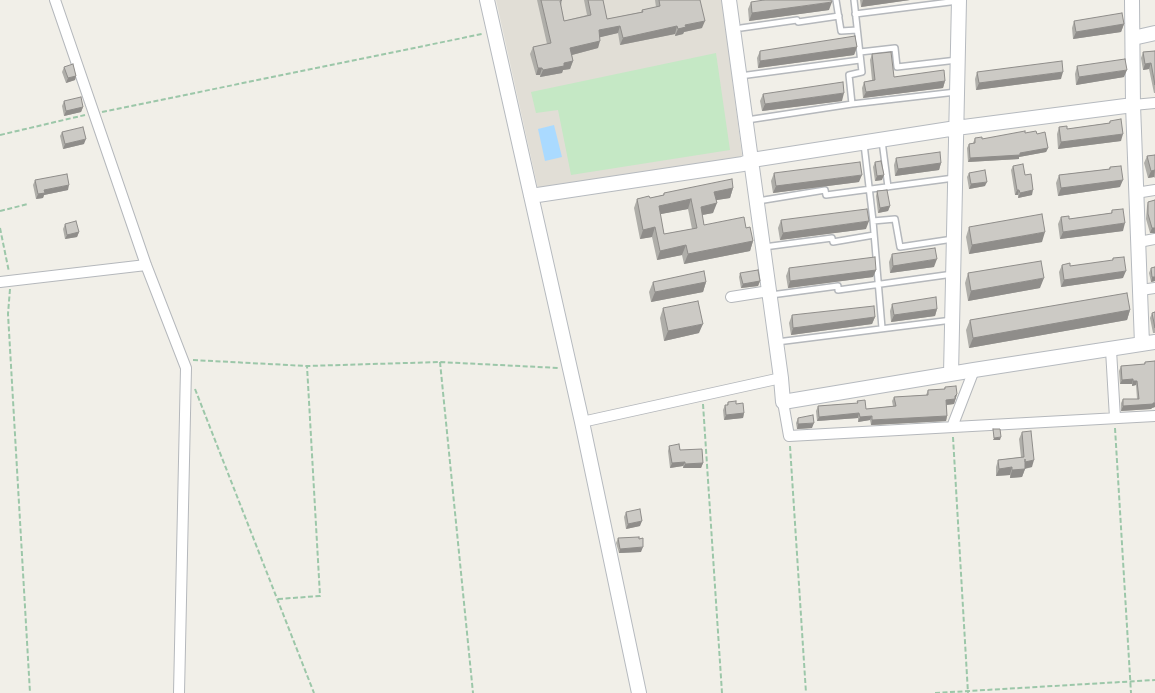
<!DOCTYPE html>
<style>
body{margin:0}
canvas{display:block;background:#f1efe8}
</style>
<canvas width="1155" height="693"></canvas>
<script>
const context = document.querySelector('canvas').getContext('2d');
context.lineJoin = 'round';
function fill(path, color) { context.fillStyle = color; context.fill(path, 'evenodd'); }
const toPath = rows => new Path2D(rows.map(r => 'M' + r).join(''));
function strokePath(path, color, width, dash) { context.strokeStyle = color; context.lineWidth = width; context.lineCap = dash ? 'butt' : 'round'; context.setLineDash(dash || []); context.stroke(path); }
const education = toPath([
 [496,0,722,0,742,155,740,160,538,189]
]);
const green = toPath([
 [716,53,730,150,571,175,558,110,536,113,531,92]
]);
const water = toPath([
 [554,125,562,157,545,161,538,129]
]);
const path = toPath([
 [102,112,482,34],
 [0,135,85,115],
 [0,211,28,204],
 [0,228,9,272],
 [10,289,8,314,30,693],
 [193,360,307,366,440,362,558,368],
 [440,362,473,693],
 [195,389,314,693],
 [703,404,722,693],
 [1115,428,1131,693],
 [953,437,968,693],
 [790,446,806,693],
 [278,599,320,596,307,366],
 [935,693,1155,680]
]);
const lane = toPath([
 [836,0,841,31,857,30],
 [855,14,958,1],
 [741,28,797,20,798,22,839,16],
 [860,52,895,48,897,67,957,60],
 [740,76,860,60],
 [852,104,956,92],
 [747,120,852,104,849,75,862,72,854,0],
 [882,141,888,187],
 [864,144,873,221,895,219,900,247,953,239],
 [758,201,825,190,826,195,954,178],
 [873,221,882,328],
 [764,247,832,238,833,242,874,235],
 [771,295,838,286,838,290,953,274],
 [777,342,952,320]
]);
const street = toPath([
 [55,0,146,265,186,368,179,693],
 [1133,105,1155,103],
 [1136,193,1155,190],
 [1139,242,1155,239],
 [0,282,146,265],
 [1141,290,1155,288],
 [731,297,769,291],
 [1111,350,1115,418],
 [783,402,789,436,1155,416],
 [582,422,781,378],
 [952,427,974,370]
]);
const secondary = toPath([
 [487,0,582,422,639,693],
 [729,0,781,378,783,402,974,370,1155,342],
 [1132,0,1133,105,1142,344],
 [1133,38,1155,33],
 [531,196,743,164,752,160,956,128,1133,105],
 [951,374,959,0]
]);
const wall = toPath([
 [537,0,562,0,561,6,564,21,587,15,584,0,603,0,607,19,641,12,642,10,656,7,655,0,700,0,702,28,684,32,683,34,675,36,675,34,620,45,618,33,600,37,598,48,572,55,573,61,570,69,563,70,562,73,540,77,540,75,536,75,530,54,533,47,547,44],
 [860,0,910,0,861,7],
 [751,2,829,10,749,21,748,9],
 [1074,21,1124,24,1121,32,1073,39,1072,28],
 [857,47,854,55,758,68,757,58,760,51],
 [1155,51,1155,93,1154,93,1149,69,1143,70,1141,58,1143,52],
 [872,54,894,77,945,81,943,88,863,98,862,88,864,82,872,80,870,60],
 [1077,66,1124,77,1076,85,1075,74],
 [64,67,76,76,75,80,66,83,62,72],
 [977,72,1061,79,976,90,975,79],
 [763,94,842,101,762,111,760,101],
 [64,101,83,107,81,112,64,116,62,106],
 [1110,121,1121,141,1058,149,1057,134,1059,127,1067,129,1109,123],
 [62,132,84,144,63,149,60,136],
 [1025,133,1037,134,1048,148,1046,152,1019,157,1019,159,968,162,967,148,969,144,973,143,975,138,982,139],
 [1155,155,1155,178,1154,177,1148,178,1144,163,1147,156],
 [896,158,941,163,939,170,895,176,894,165],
 [875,162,882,180,875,181,873,167],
 [1013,166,1025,175,1032,195,1018,198,1018,195,1015,195,1011,170],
 [1110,167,1120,187,1058,196,1056,183,1059,175,1109,169],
 [774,173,859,182,773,193,771,181],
 [969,173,985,186,969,189,967,177],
 [35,180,68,190,44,195,43,198,36,199,33,185],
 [733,188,730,198,716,200,713,213,702,215,704,225,746,228,753,241,750,251,684,264,682,255,657,260,652,237,640,239,634,208,637,199,650,198,663,195,664,193],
 [688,209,692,229,664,234,660,214],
 [877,191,890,206,888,211,878,213,876,196],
 [1155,200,1155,233,1150,233,1146,219,1147,206,1148,202],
 [1112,210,1123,231,1060,239,1058,224,1061,217,1069,219,1111,213],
 [781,220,866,229,780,240,778,228],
 [65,224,79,232,77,237,65,239,63,229],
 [969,227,1042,242,969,254,966,237],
 [892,254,934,267,890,273,889,262],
 [1113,258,1123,278,1061,287,1059,272,1062,265,1070,266,1112,261],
 [789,268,876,270,873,277,788,288,786,276],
 [1151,268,1155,281,1151,282,1149,273],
 [740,273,760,281,758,286,741,288,739,277],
 [968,273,1040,288,968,301,965,283],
 [653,282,706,282,703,292,651,302,649,292],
 [892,304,937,309,935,316,891,322,890,311],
 [663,308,699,333,664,341,660,318],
 [1130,310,1127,320,969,348,966,330,970,320],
 [1155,312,1155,333,1153,333,1150,318,1152,313],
 [792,315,875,317,872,324,791,335,789,323],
 [1155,361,1155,407,1152,408,1151,409,1121,411,1121,403,1123,399,1137,399,1136,385,1132,386,1132,384,1120,384,1119,371,1121,366,1144,364,1145,362],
 [945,387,957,394,954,404,947,405,947,416,946,421,871,425,870,420,858,422,858,418,817,421,816,411,818,406,857,403,857,401,866,409,893,406,892,401,894,397,926,395,928,390,944,389],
 [728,402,736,404,744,413,743,418,724,420,723,410,725,405,727,405],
 [798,418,812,428,797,429,796,423],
 [1022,432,1032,467,1025,469,1022,477,1010,478,1010,475,996,476,996,467,998,460,1021,457,1019,439],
 [669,446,680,450,703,463,701,468,683,468,683,466,670,468,668,451],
 [626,512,640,526,626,529,624,517],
 [618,538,639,539,641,552,619,553,616,543]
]);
const shadedWall = toPath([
 [863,0,910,0,861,7],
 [832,2,829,10,749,21,752,13],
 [705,21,702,28,684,32,683,34,675,36,678,29,685,25],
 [1124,24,1121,32,1073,39,1076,32],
 [620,26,618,33,597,38,599,30],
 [677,26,675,34,620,45,623,38],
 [600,41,598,48,568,56,570,48],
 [857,47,854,55,758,68,760,61],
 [573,61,570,69,563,70,562,73,540,77,543,70,564,63],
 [1151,63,1149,69,1143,70,1145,64],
 [538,68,542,68,540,75,536,75],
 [1127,70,1124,77,1076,85,1079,77],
 [1063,72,1061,79,976,90,979,83],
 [76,76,75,80,66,83,68,78],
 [945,81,943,88,863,98,866,92],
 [844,93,842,101,762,111,765,104],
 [83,107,81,112,64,116,66,111],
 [1123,134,1121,141,1058,149,1061,142],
 [86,139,84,144,63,149,65,144],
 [1048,148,1046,152,1019,157,1019,159,968,162,970,158,1020,153],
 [941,163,939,170,895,176,898,169],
 [1155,170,1154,177,1148,178,1151,171],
 [862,175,859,182,773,193,776,186],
 [884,175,882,180,875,181,877,176],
 [1123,180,1120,187,1058,196,1061,188],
 [987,182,985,186,969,189,971,184],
 [69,185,68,190,44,195,43,198,36,199,38,194,44,190],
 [733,188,730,198,711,201,714,192],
 [1017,190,1019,190,1018,195,1015,195],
 [1033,190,1032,195,1018,198,1020,193],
 [691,199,688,209,656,215,659,206],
 [717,203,713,213,697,216,701,207],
 [890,206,888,211,878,213,880,208],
 [869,221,866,229,780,240,783,233],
 [1125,223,1123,231,1060,239,1063,232],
 [655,227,652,237,640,239,643,230],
 [1152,228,1155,228,1155,233,1150,233],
 [79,232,77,237,65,239,67,235],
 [1045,232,1042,242,969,254,972,245],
 [753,241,750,251,684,264,688,254],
 [686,245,682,255,657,260,660,251],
 [937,259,934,267,890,273,893,266],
 [876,270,873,277,788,288,790,281],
 [1126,271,1123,278,1061,287,1064,280],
 [1152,277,1155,277,1155,281,1151,282],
 [1044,278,1040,288,968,301,971,291],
 [760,281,758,286,741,288,743,284],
 [706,282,703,292,651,302,655,292],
 [937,309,935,316,891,322,894,315],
 [1130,310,1127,320,969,348,973,338],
 [875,317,872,324,791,335,793,328],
 [703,324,699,333,664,341,668,331],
 [1133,379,1132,384,1120,384,1122,380],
 [1133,381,1137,381,1136,385,1132,386],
 [957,394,954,404,945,405,946,400],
 [1153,403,1155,403,1155,407,1152,408,1151,409,1121,411,1123,406],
 [744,413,743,418,724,420,726,415],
 [859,413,858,418,817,421,819,417],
 [872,416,870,420,858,422,860,417],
 [947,416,946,421,871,425,872,420],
 [814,423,812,428,797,429,798,424],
 [1001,437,1000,440,993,440,994,438],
 [1034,460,1032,467,1022,469,1025,462],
 [685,462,683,466,670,468,672,463],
 [703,463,701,468,683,468,685,464],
 [1012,467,1010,475,996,476,999,469],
 [1025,469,1022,477,1010,478,1012,470],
 [642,521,640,526,626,529,628,524],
 [643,547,641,552,619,553,620,549]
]);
const building = toPath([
 [541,0,562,0,560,1,564,21,591,15,588,0,603,0,607,19,643,12,642,10,660,6,659,0,700,0,705,21,685,25,686,27,678,29,677,26,623,38,620,26,599,30,600,41,570,48,573,61,564,63,564,66,543,70,542,68,538,68,533,47,551,43,541,0],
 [764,0,831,0,832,2,752,13,751,2,764,0],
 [1122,13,1124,24,1076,32,1074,21,1122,13],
 [855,36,857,47,760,61,760,51,855,36],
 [1155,51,1155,85,1151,63,1145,64,1143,52,1155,51],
 [891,52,894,77,944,70,945,81,866,92,864,82,875,80,872,54,891,52],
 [1125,59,1127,70,1079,77,1077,66,1125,59],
 [1062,61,1063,72,979,83,977,72,1062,61],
 [73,64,76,76,68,78,64,67,73,64],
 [843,82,844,93,765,104,763,94,843,82],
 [81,97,83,107,66,111,64,101,81,97],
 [1121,119,1123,134,1061,142,1059,127,1067,126,1067,129,1110,123,1110,121,1121,119],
 [83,127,86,139,65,144,62,132,83,127],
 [1025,131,1025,133,1036,131,1037,134,1045,132,1048,148,1020,153,1020,155,970,158,969,144,975,143,975,138,982,137,982,139,1025,131],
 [940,152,941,163,898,169,896,158,940,152],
 [1155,155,1155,170,1151,171,1147,156,1155,155],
 [881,161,884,175,877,176,875,162,881,161],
 [860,162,862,175,776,186,774,173,860,162],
 [1023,164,1025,175,1031,174,1033,190,1020,193,1019,190,1017,190,1013,166,1023,164],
 [1121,166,1123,180,1061,188,1059,175,1110,169,1110,167,1121,166],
 [985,170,987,182,971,184,969,173,985,170],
 [67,174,69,185,44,190,45,193,38,194,35,180,67,174],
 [732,179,733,188,714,192,717,203,701,207,704,225,744,217,746,228,750,227,753,241,688,254,686,245,660,251,655,227,643,230,637,199,649,196,650,198,664,195,664,193,732,179],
 [691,199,697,228,664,234,659,206,691,199],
 [887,190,890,206,880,208,877,191,887,190],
 [1155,200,1155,228,1152,228,1148,214,1148,202,1155,200],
 [867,209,869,221,783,233,781,220,867,209],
 [1123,209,1125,223,1063,232,1061,217,1069,216,1069,219,1112,213,1112,210,1123,209],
 [1042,214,1045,232,972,245,969,227,1042,214],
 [76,221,79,232,67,235,65,224,76,221],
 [935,248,937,259,893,266,892,254,935,248],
 [875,257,876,270,790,281,789,268,875,257],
 [1124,257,1126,271,1064,280,1062,265,1070,263,1070,266,1113,260,1113,258,1124,257],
 [1041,261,1044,278,971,291,968,273,1041,261],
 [1155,267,1155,277,1152,277,1151,268,1155,267],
 [758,270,760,281,743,284,740,273,758,270],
 [704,271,706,282,655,292,653,282,704,271],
 [1127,293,1130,310,973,338,970,320,1127,293],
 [936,297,937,309,894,315,892,304,936,297],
 [698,301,703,324,668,331,663,308,698,301],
 [874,306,875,317,793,328,792,315,874,306],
 [1155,312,1155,328,1152,313,1155,312],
 [1155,361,1155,403,1153,403,1153,404,1123,406,1123,399,1139,399,1137,381,1133,381,1133,379,1122,380,1121,366,1145,364,1145,362,1155,361],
 [956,386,957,394,955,396,955,399,946,400,947,416,872,420,872,416,860,417,859,413,819,417,818,406,858,403,857,401,865,400,866,409,896,406,894,397,928,395,928,390,945,389,945,387,956,386],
 [736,401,736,404,743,403,744,413,726,415,725,405,728,405,728,402,736,401],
 [813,415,814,423,798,424,798,418,813,415],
 [993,429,1000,429,1001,437,994,438,993,429],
 [1031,431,1034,460,1025,462,1025,459,1025,469,1012,470,1012,467,999,469,998,460,1024,457,1022,432,1031,431],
 [679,444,680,450,702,449,703,463,685,464,685,462,672,463,669,446,679,444],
 [640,509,642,521,628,524,626,512,640,509],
 [639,537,639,539,643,538,643,547,620,549,618,538,639,537]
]);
fill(education, '#e1ded6');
fill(green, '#c5e8c5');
fill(water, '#aadaff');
strokePath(lane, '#b5b8bc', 8);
strokePath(street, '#b5b8bc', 12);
strokePath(secondary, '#b6babf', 16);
strokePath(path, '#9cc7a9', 2, [5, 2.5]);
strokePath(lane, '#fff', 5);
strokePath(street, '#fff', 10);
strokePath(secondary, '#fff', 14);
fill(wall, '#afaea9');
fill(shadedWall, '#8f8d8a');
fill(building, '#cccac5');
strokePath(building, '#8f8d8a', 1);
</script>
